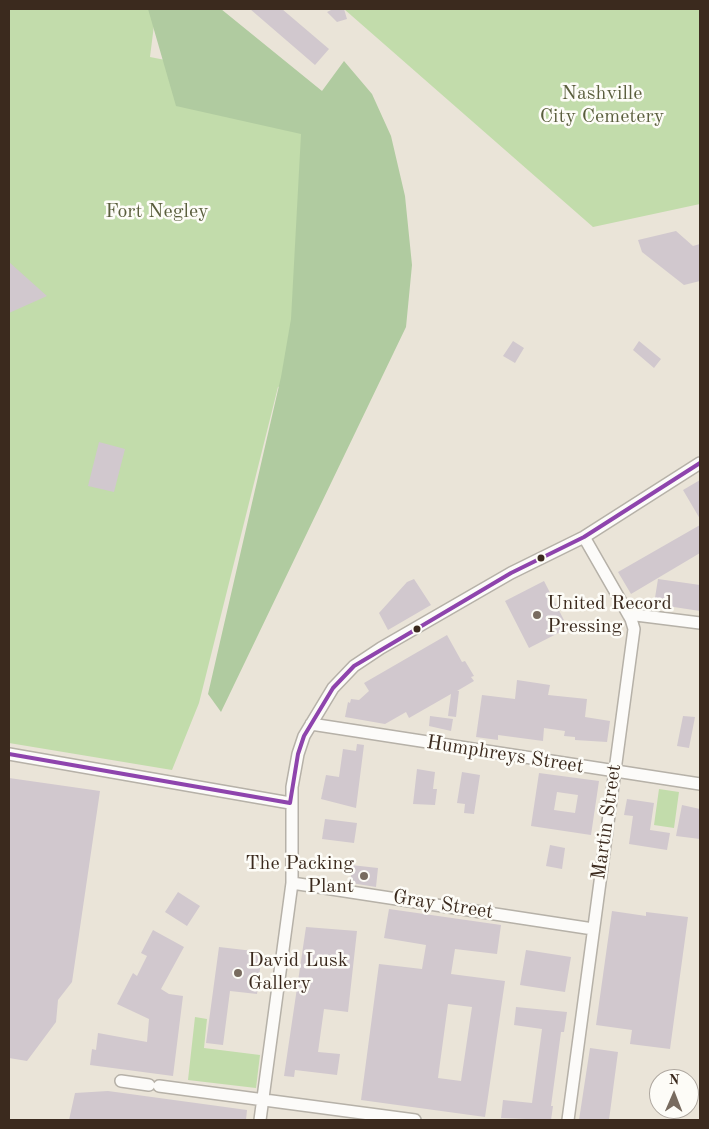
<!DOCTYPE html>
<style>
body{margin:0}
#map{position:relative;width:709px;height:1129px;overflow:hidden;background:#eae4d8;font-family:"Old Standard TT",serif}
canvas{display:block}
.frame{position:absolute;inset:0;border:10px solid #3b2a1e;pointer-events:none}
.north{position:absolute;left:649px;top:1069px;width:50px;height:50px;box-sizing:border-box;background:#fdfcf7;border:1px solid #afa8a0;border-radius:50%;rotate:1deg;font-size:14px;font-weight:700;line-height:20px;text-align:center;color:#3b2a1e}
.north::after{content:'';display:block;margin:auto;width:18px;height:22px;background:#786b5f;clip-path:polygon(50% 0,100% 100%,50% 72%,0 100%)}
</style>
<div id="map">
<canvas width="709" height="1129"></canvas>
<div class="frame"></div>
<div class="north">N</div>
</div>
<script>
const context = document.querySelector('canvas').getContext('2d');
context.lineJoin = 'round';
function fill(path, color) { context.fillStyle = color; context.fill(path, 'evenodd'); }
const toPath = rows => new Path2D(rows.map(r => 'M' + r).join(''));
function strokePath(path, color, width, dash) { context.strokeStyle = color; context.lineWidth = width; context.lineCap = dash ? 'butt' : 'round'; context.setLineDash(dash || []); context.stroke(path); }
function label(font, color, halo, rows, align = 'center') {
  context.font = font + ' "Old Standard TT",serif'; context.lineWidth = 5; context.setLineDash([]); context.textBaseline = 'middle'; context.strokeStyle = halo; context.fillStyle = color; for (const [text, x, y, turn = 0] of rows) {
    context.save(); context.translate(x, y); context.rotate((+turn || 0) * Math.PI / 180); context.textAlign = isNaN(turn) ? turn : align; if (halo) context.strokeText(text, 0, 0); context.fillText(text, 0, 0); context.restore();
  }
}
const green = toPath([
 [9,9,156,9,150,57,322,91,342,363,278,387,199,703,172,770,9,743],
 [344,9,700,9,700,204,593,227],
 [659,789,679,792,674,828,654,825],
 [195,1017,207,1019,204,1048,260,1055,256,1088,188,1080]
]);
const forest = toPath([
 [148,9,221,9,322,91,344,61,372,94,391,136,405,196,412,265,406,327,221,712,208,694,281,377,291,319,301,134,176,106]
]);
const building = toPath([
 [250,9,282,9,329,49,315,65],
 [333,9,344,9,347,19,337,22,327,12],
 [676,231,693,246,700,244,700,281,684,285,642,252,638,240],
 [9,262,47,296,9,313],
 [513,341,524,348,515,363,503,356],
 [639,341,661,359,654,368,633,350],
 [99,442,125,449,114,492,88,486],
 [700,480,700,519,683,490],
 [700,525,700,553,631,594,618,572],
 [414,579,431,605,388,630,379,613,407,582],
 [658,579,700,585,700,611,654,604],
 [544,581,568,628,529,648,505,601],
 [447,635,462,662,465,661,474,676,471,677,474,681,457,691,459,691,456,717,448,716,451,694,409,718,406,712,385,724,345,717,348,702,350,703,351,699,359,700,369,691,364,683],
 [517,680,550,685,548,695,587,699,585,717,610,721,607,742,575,740,575,737,564,736,565,731,544,728,543,741,498,735,498,740,476,737,482,695,515,699],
 [430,716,453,719,451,731,429,726],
 [683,716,695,717,689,748,677,746],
 [357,744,364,745,356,808,321,799,326,775,339,777,343,749,356,751],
 [417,769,435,772,433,789,437,789,435,805,413,804],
 [462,772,480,775,474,814,464,813,465,804,457,803],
 [539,773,599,781,591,835,531,826],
 [557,792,578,795,575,813,554,810],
 [9,778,100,791,72,982,58,1000,56,1022,27,1061,9,1058],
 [627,799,654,803,650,830,670,833,667,850,629,844,633,816,624,815],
 [682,805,700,809,700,839,676,836],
 [325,819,357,823,354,843,322,839],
 [550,845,565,848,562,869,546,866],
 [351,865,378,868,376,887,351,883],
 [178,892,200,906,187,926,165,912],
 [389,909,501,925,497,954,455,949,451,974,505,981,485,1117,361,1100,379,964,422,969,426,945,384,938],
 [448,1004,472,1007,461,1081,438,1078],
 [612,911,646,916,646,912,688,917,670,1049,630,1044,632,1030,596,1025],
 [306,927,357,931,348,1012,324,1009,318,1052,340,1054,337,1075,295,1070,294,1077,284,1076],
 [153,930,184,947,161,989,169,994,183,996,173,1076,90,1065,92,1049,96,1050,98,1033,147,1042,149,1019,117,1004,133,973,137,976,147,956,141,953],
 [219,947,262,952,257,994,230,991,223,1045,206,1043],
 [526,950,571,957,565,992,520,985],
 [516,1007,567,1012,564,1032,561,1032,551,1106,553,1106,551,1120,501,1118,503,1100,532,1103,542,1029,514,1025],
 [590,1048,618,1052,609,1120,579,1120],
 [108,1091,247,1110,246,1120,69,1120,75,1093]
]);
const minor = toPath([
 [628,614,700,623],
 [311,724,700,784],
 [9,754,290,803],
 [292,883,593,929],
 [121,1081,149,1085],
 [159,1086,415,1120],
 [260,1120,292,883,292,787,298,754,304,736,333,688,354,666,381,648,511,573,584,537,700,463],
 [568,1120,634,629,631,619,584,537]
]);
const bus1 = toPath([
 [9,754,290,803,298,754,304,736,333,688,354,666,511,573,584,537,700,463]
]);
const markers = [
 [541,558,4.5,"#3b2a1e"],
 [537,615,5,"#786b5f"],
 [417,629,4.5,"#3b2a1e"],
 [364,876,5,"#786b5f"],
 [238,973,5,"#786b5f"]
];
const parkNames = [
 ["Nashville",602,94],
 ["City Cemetery",602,117],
 ["Fort Negley",157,212]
];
const poiNames = [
 ["United Record",547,604],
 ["Pressing",547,627],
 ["The Packing",354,864,"right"],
 ["Plant",354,887,"right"],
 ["David Lusk",248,961],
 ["Gallery",248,984]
];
const streetNames = [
 ["Humphreys Street",505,755,9],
 ["Martin Street",607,822,-82],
 ["Gray Street",443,905,9]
];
fill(green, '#c2dcab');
fill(forest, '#b0cba0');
fill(building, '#d1c8ce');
strokePath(minor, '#b6b1a8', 14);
strokePath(minor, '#fcfbf9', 11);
strokePath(bus1, '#8e44ad', 4);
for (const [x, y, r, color] of markers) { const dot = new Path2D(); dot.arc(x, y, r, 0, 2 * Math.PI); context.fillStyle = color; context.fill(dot); strokePath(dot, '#fdfcf7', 2); }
label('20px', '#5a5e3d', '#fdfcf7', parkNames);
label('20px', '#3b2a1e', '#fdfcf7', poiNames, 'left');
label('20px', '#3b2a1e', '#fdfcf7', streetNames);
</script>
